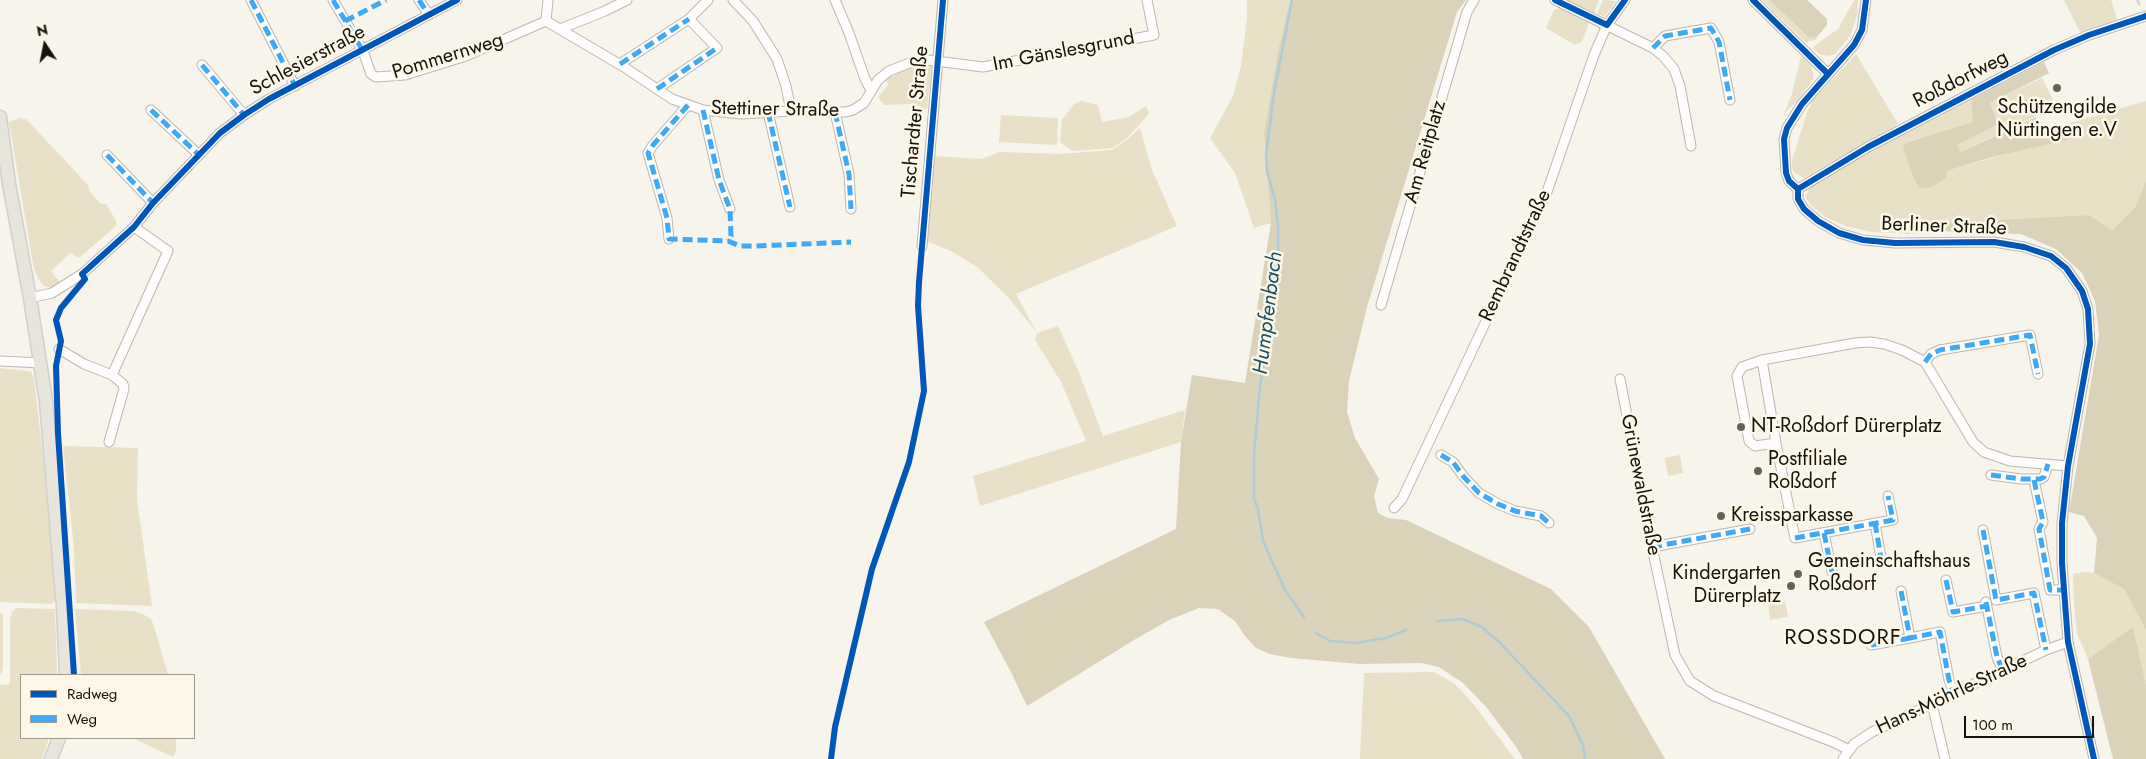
<!DOCTYPE html>
<meta charset="utf-8">
<style>
body{margin:0}
#map{position:relative;width:2146px;height:759px;overflow:hidden;background:#f7f4eb;font-family:Jost,sans-serif}
canvas{display:block}
.legend{position:absolute;left:20px;top:674px;width:175px;height:65px;box-sizing:border-box;background:#fcf7e6;border:1px solid #9f9c8f;margin:0;padding:6px 9px;list-style:none;font-size:15px;color:#14130d}
.legend li{display:flex;align-items:center;gap:10px;height:25px}
.legend b{width:25px;border:1px solid #9f9c8f}
.north{position:absolute;left:20px;top:20px;width:50px;height:50px;-webkit-text-stroke:4px #fcf7e6;paint-order:stroke;rotate:349deg;font-size:14px;font-weight:700;line-height:20px;text-align:center;color:#14130d}
.north::after{content:'';display:block;margin:auto;width:18px;height:22px;background:#14130d;clip-path:polygon(50% 0,100% 100%,50% 72%,0 100%)}
.scale{position:absolute;left:1964px;top:716px;width:130px;height:22px;box-sizing:border-box;border:2px solid #14130d;border-top:0;padding-left:6px;font-size:15px;line-height:18px;white-space:nowrap;color:#14130d;-webkit-text-stroke:4px #fcf7e6;paint-order:stroke}
</style>
<div id="map">
<canvas width="2146" height="759"></canvas>
<ul class="legend">
<li><b style="height:6px;background:#0057b8"></b>Radweg</li>
<li><b style="height:6px;background:#3fa9f5"></b>Weg</li>
</ul>
<div class="north">N</div>
<div class="scale">100 m</div>
</div>
<script>
const context = document.querySelector('canvas').getContext('2d');
context.lineJoin = 'round';
function fill(path, color) { context.fillStyle = color; context.fill(path, 'evenodd'); }
const toPath = rows => new Path2D(rows.map(r => 'M' + r).join(''));
function strokePath(path, color, width, dash) { context.strokeStyle = color; context.lineWidth = width; context.lineCap = dash ? 'butt' : 'round'; context.setLineDash(dash || []); context.stroke(path); }
function label(font, color, halo, rows, align = 'center') {
  context.font = font + ' Jost,sans-serif'; context.lineWidth = 5; context.setLineDash([]); context.textBaseline = 'middle'; context.strokeStyle = halo; context.fillStyle = color; for (const [text, x, y, turn = 0] of rows) {
    context.save(); context.translate(x, y); context.rotate((+turn || 0) * Math.PI / 180); context.textAlign = isNaN(turn) ? turn : align; if (halo) context.strokeText(text, 0, 0); context.fillText(text, 0, 0); context.restore();
  }
}
const green = toPath([
 [1247,0,1290,0,1278,51,1264,132,1271,223,1254,228,1235,173,1210,138,1233,96,1241,66,1247,17],
 [1566,0,1599,0,1594,13],
 [1603,0,1616,1,1606,15,1603,16,1597,14],
 [1762,0,1769,0,1810,38,1817,37,1816,40,1805,42],
 [1854,0,1858,0,1858,2,1857,16,1850,36,1835,54,1829,56,1819,54,1813,47,1838,29],
 [2064,0,2111,0,2118,21,2081,34],
 [1559,8,1589,23,1582,42,1575,45,1546,28,1554,10],
 [1856,54,1898,124,1804,178,1795,173,1792,168,1792,160,1807,113,1813,100],
 [1801,56,1811,65,1814,78,1799,99,1783,115,1791,97],
 [928,64,932,65,927,109,911,104,884,105,878,97,889,84,886,81,890,77,909,68],
 [2042,78,2056,106,1961,152,1957,144,2000,124,1990,103],
 [1971,100,1974,122,1908,141,1946,178,1947,171,2077,133,2074,122,2146,101,2146,181,2135,207,2112,230,2089,215,1937,223,1941,231,1912,234,1872,232,1846,226,1825,217,1811,205,1806,198,1809,188,1860,157],
 [1082,101,1098,105,1102,122,1129,117,1146,106,1149,114,1127,138,1112,148,1072,151,1060,142,1062,120,1074,104],
 [1001,115,1058,118,1057,145,999,142],
 [20,118,26,119,88,185,90,192,101,204,106,204,117,222,115,227,79,258,70,253,51,271,62,285,52,288,44,286,37,277,33,264,9,122],
 [1140,128,1152,170,1177,226,1016,294,1037,333,1058,326,1078,370,1103,436,1185,410,1181,442,980,506,973,476,1086,441,1061,382,1035,340,1037,333,1008,297,977,267,951,251,926,241,933,156,981,159,1000,152,1061,154,1112,150,1128,139],
 [0,368,26,371,31,372,34,378,47,493,56,600,52,604,0,602],
 [63,446,138,448,137,499,152,606,76,603,74,548],
 [1680,455,1683,473,1668,476,1665,458],
 [2084,572,2094,573,2124,589,2146,630,2146,685,2133,628,2088,659,2077,633,2074,604,2073,574],
 [1785,601,1788,617,1770,620,1768,602],
 [16,608,55,609,57,675,21,675,21,738,49,738,42,759,0,759,0,685,10,684,10,620,12,612],
 [75,609,133,611,143,614,151,619,154,626,168,675,81,675],
 [0,613,3,614,3,669,0,675],
 [1434,672,1455,684,1475,706,1515,759,1360,759,1364,673],
 [133,738,176,738,176,751,173,757]
]);
const forest = toPath([
 [1290,0,1466,0,1457,12,1367,307,1349,381,1347,412,1355,438,1379,479,1374,496,1378,513,1388,518,1406,520,1551,589,1589,627,1665,759,1523,759,1517,748,1487,708,1463,683,1439,667,1421,663,1360,664,1291,658,1270,654,1256,648,1245,636,1235,621,1218,609,1199,608,1169,620,1134,640,1027,706,1011,672,984,622,1176,529,1181,442,1192,375,1245,383,1271,223,1264,132,1278,51],
 [1769,0,1807,0,1827,19,1827,25,1817,37,1810,38],
 [2044,62,2049,73,1990,103,1999,124,1957,145,1961,152,2036,117,2044,135,2074,122,2077,133,2067,140,1992,157,1947,171,1946,178,1932,187,1920,188,1915,181,1903,148,1907,142,1973,122,1971,100],
 [2146,181,2146,630,2124,589,2094,573,2097,538,2084,516,2069,512,2099,335,2095,301,2082,273,2056,249,2021,234,1941,231,1937,223,2089,215,2112,230,2135,207],
 [2133,627,2146,685,2146,759,2113,759,2088,659]
]);
const stream = toPath([
 [1292,0,1274,93,1266,155,1267,172,1275,200,1278,225,1278,260,1260,387,1254,454,1254,499,1258,509,1263,541,1285,590,1304,617],
 [1437,621,1463,619,1482,627,1500,643,1569,716,1583,745,1585,759],
 [1316,633,1330,641,1356,643,1386,638,1406,630]
]);
const street = toPath([
 [251,0,295,86],
 [333,0,363,51,371,74,376,77,405,75,466,56,546,21],
 [419,0,429,15],
 [548,0,546,21,624,67,672,99,703,110,741,114,791,111,846,112,853,110,864,103,878,80,889,71,912,62,928,60,983,67,1154,35,1147,0],
 [733,0,753,21,777,59,786,86,791,111],
 [835,0,849,33,865,79,871,90],
 [1555,0,1653,48,1663,56,1674,69,1680,86,1691,146],
 [1753,0,1828,74],
 [560,29,605,11,627,0],
 [1653,48,1665,36,1711,28,1719,42,1730,100],
 [620,64,689,19],
 [202,65,244,115],
 [657,89,717,48,689,19,708,0],
 [151,110,199,155],
 [703,110,719,180,730,209],
 [768,112,790,207],
 [835,112,849,174,851,209],
 [107,155,153,203],
 [1798,189,1798,199,1804,209,1818,221,1839,233,1863,240,1895,243,1994,242,2024,247,2051,256,2066,268,2082,291,2088,309,2090,344,2068,466,2062,523,2062,563,2068,642,2094,759],
 [1798,189,1868,147,2054,50,2089,35,2146,16],
 [1798,189,1789,181,1786,173,1784,139,1787,128,1802,104,1854,45,1862,30,1866,0],
 [669,239,667,218,648,153,653,145,688,105],
 [922,246,943,0],
 [30,298,52,293,82,274,134,227,153,203,220,133,244,115,269,99,457,0],
 [1381,305,1467,12,1474,0],
 [59,349,84,364,112,375,168,251,134,227],
 [1762,360,1776,443,1795,538,1893,520,1888,496],
 [0,361,41,363],
 [1925,362,1931,354,1940,350,2030,335,2038,374],
 [1620,379,1652,547,1675,655,1690,681,1714,696,1833,742,1849,750],
 [109,442,124,389,123,384,112,375],
 [1776,443,1755,446,1749,441,1737,376,1742,367,1762,360,1855,343,1870,342,1884,344,1902,350,1925,362,1973,442,1984,452,2010,461,2068,466],
 [1441,455,1453,462,1463,476,1479,493,1498,504,1515,511,1541,516,1549,523],
 [1991,475,2021,479,2040,479,2044,477,2048,464],
 [2034,480,2043,522,2039,529,2050,590,2064,590],
 [1394,508,1402,499,1547,192,1594,55,1607,25,1625,0],
 [1875,523,1881,558],
 [1983,530,1996,600,2034,593,2046,650],
 [1824,533,1832,572],
 [1652,547,1750,529],
 [1946,580,1953,612,1987,606],
 [1901,591,1910,638,1940,632,1949,680,1954,694],
 [1986,602,1997,657,2003,671],
 [1871,645,1910,638],
 [1932,704,1945,759],
 [1843,759,1854,744,1872,732,2046,650,2068,642]
]);
const primary = toPath([
 [0,117,9,184,30,298,46,401,63,607,66,675],
 [51,759,59,738]
]);
const rail = toPath([
 [2137,0,2146,15]
]);
const quiet = toPath([
 [251,0,295,86],
 [333,0,363,51],
 [419,0,429,15],
 [345,21,386,0],
 [1653,48,1665,36,1711,28,1719,42,1730,100],
 [620,64,689,19],
 [202,65,244,115],
 [657,89,717,48],
 [688,105,653,145,648,153,667,218,669,239,728,241,740,246,755,246,851,242],
 [151,110,199,155],
 [703,110,719,180,730,209,731,236,728,241],
 [768,112,790,207],
 [835,112,849,174,851,209],
 [107,155,153,203],
 [1925,362,1931,354,1940,350,2030,335,2038,374],
 [1441,455,1453,462,1463,476,1479,493,1498,504,1515,511,1541,516,1549,523],
 [1991,475,2021,479,2040,479,2044,477,2048,464],
 [2034,480,2043,522,2039,529,2050,590,2064,590],
 [1875,523,1881,558],
 [1983,530,1996,600,2034,593,2046,650],
 [1824,533,1832,572],
 [1795,538,1893,520,1888,496],
 [1652,547,1750,529],
 [1946,580,1953,612,1987,606],
 [1901,591,1910,638,1940,632,1949,680,1954,694],
 [1986,602,1997,657,2003,671],
 [1871,645,1910,638]
]);
const cycleway = toPath([
 [1555,0,1607,25,1625,0],
 [1753,0,1828,74],
 [1798,189,1798,199,1804,209,1818,221,1839,233,1863,240,1895,243,1994,242,2024,247,2051,256,2066,268,2082,291,2088,309,2090,344,2068,466,2062,523,2062,563,2068,642,2094,759],
 [1798,189,1868,147,2054,50,2089,35,2146,16],
 [1798,189,1789,181,1786,173,1784,139,1787,128,1802,104,1854,45,1862,30,1866,0],
 [74,675,58,433,56,366,61,341,56,320,61,308,85,279,82,274,134,227,153,203,220,133,244,115,269,99,457,0],
 [831,759,835,727,872,569,909,462,924,391,918,306,919,282,943,0]
]);
const markers = [
 [2057,88,5,"#63625b"],
 [1741,427,5,"#63625b"],
 [1758,471,5,"#63625b"],
 [1721,516,5,"#63625b"],
 [1798,574,5,"#63625b"],
 [1791,586,5,"#63625b"]
];
const streetNames = [
 ["Im Gänslesgrund",1064,52,-11],
 ["Pommernweg",448,57,-17],
 ["Schlesierstraße",308,61,-28],
 ["Roßdorfweg",1961,80,-27],
 ["Stettiner Straße",775,110,1],
 ["Tischardter Straße",916,122,-85],
 ["Am Reitplatz",1426,152,-74],
 ["Berliner Straße",1944,227,2],
 ["Rembrandtstraße",1516,256,-65],
 ["Grünewaldstraße",1640,485,79],
 ["Hans-Möhrle-Straße",1952,695,-25]
];
const poiNames = [
 ["Schützengilde",2057,108,"center"],
 ["Nürtingen e.V",2057,131,"center"],
 ["NT-Roßdorf Dürerplatz",1751,427],
 ["Postfiliale",1768,460],
 ["Roßdorf",1768,483],
 ["Kreissparkasse",1731,516],
 ["Gemeinschaftshaus",1808,562],
 ["Roßdorf",1808,585],
 ["Kindergarten",1781,574,"right"],
 ["Dürerplatz",1781,597,"right"]
];
const waterNames = [
 ["Humpfenbach",1269,313,-83]
];
const quarterNames = [
 ["ROSSDORF",1843,639]
];
fill(green, '#e8e0c7');
fill(forest, '#dad2b9');
strokePath(stream, '#aecbd6', 2.5);
strokePath(street, '#bab8b1', 11);
strokePath(primary, '#d1d0cc', 15);
strokePath(street, '#fefdfc', 9);
strokePath(primary, '#e8e5dc', 12);
strokePath(rail, '#d6d5d2', 2.5, [6, 6]);
strokePath(quiet, '#3fa9f5', 5, [10, 5]);
strokePath(cycleway, '#0057b8', 6);
for (const [x, y, r, color] of markers) { const dot = new Path2D(); dot.arc(x, y, r, 0, 2 * Math.PI); context.fillStyle = color; context.fill(dot); strokePath(dot, '#fcf7e6', 2); }
label('20px', '#14130d', '#fcf7e6', streetNames);
label('20px', '#14130d', '#fcf7e6', poiNames, 'left');
label('italic 21px', '#174f64', '#fcf7e6', waterNames);
context.letterSpacing = '1px';
label('22px', '#14130d', '#fcf7e6', quarterNames);
context.letterSpacing = '0px';
</script>
